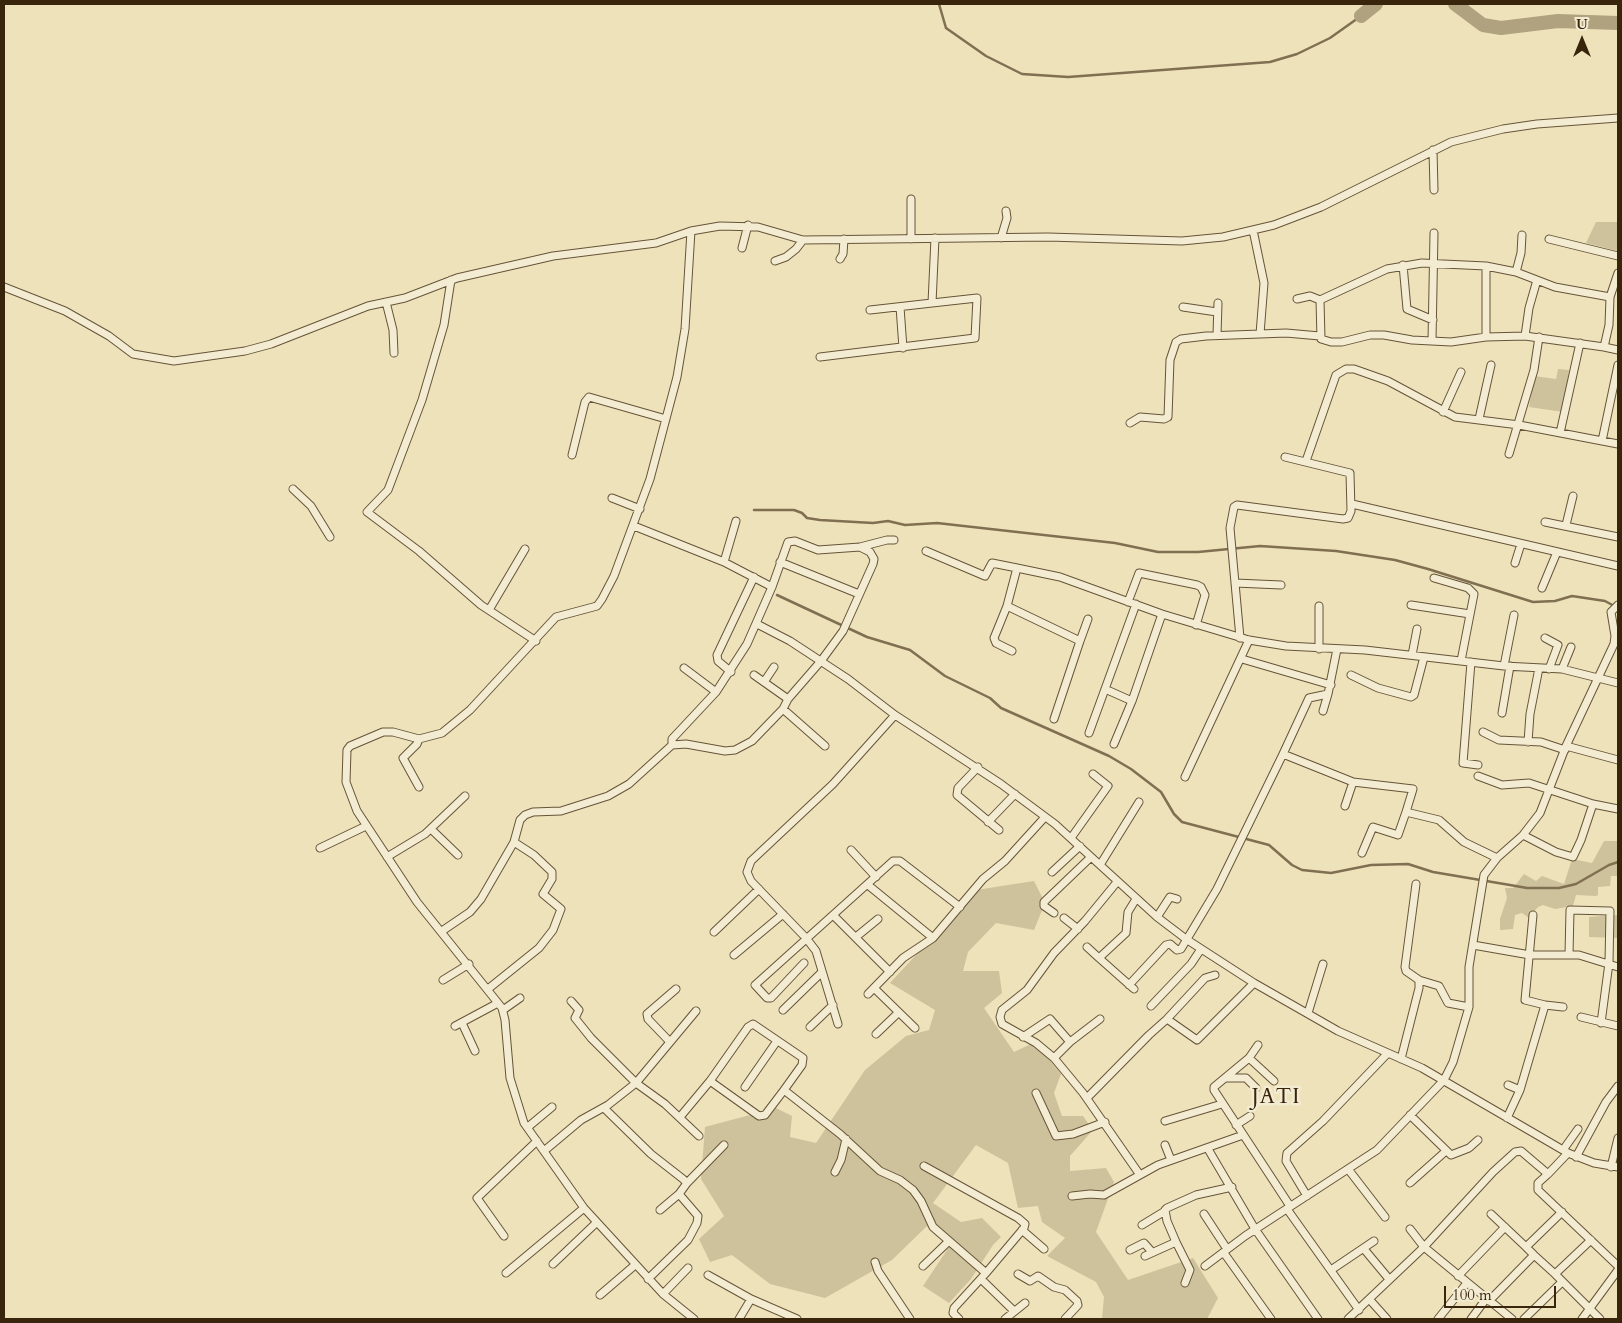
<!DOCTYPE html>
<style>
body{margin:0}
#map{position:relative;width:1622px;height:1323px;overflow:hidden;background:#ede2ba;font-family:Cardo,serif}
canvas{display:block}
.frame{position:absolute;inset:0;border:5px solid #39240c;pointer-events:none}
.north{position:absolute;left:1557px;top:15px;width:50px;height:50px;-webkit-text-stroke:4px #f3ecd2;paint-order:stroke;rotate:0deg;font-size:14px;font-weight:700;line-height:20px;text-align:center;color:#39240c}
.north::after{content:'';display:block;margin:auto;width:18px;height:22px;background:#39240c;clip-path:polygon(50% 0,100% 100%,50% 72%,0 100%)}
.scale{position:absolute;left:1444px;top:1286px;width:112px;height:22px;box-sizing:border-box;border:2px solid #39240c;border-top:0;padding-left:6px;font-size:15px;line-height:18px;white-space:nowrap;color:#39240c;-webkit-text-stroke:4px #f3ecd2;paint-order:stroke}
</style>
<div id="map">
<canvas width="1622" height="1323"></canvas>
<div class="frame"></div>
<div class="north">U</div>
<div class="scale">100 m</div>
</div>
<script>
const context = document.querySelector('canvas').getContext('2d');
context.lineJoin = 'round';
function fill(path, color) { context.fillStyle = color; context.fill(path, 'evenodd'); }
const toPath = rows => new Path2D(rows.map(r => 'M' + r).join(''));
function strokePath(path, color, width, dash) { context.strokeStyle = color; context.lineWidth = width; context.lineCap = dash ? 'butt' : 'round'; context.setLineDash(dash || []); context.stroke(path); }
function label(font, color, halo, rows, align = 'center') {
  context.font = font + ' Cardo,serif'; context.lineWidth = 5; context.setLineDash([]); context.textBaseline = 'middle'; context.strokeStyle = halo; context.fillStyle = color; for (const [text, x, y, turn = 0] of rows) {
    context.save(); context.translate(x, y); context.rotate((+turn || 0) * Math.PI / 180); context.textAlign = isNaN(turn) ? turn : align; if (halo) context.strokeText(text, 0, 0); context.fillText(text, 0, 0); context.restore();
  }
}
const green = toPath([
 [1596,222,1618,222,1618,251,1586,243],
 [1558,369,1569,370,1563,412,1529,407,1534,376,1556,379],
 [1604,841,1618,841,1618,876,1611,876,1610,886,1598,887,1598,895,1596,896,1576,895,1573,906,1555,909,1543,905,1538,907,1529,918,1522,913,1515,915,1513,929,1500,930,1500,919,1507,898,1505,888,1513,888,1524,874,1536,881,1542,876,1564,884,1572,859,1592,863],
 [1034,881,1045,903,1034,930,996,923,968,952,963,971,999,971,1002,993,984,1008,1014,1052,1035,1042,1061,1074,1054,1093,1062,1116,1083,1116,1093,1130,1070,1156,1070,1171,1106,1168,1114,1182,1096,1232,1128,1280,1193,1258,1218,1298,1207,1319,1102,1319,1104,1297,1096,1282,1047,1256,1065,1238,1042,1222,1038,1206,1018,1208,1008,1163,976,1145,933,1203,961,1222,982,1218,1001,1237,993,1245,971,1279,949,1303,923,1286,949,1247,935,1224,926,1227,892,1260,825,1298,770,1284,732,1255,710,1262,699,1239,724,1216,701,1179,705,1127,776,1108,792,1116,790,1137,816,1143,865,1070,906,1036,929,1030,935,1010,890,983,976,890],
 [1618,915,1618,938,1589,937,1589,917]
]);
const stream = toPath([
 [939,4,946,28,986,56,1022,74,1068,77,1270,62,1297,54,1330,38,1361,16],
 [754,510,794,510,802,513,807,518,820,520,873,523,888,521,905,525,937,523,1115,543,1158,552,1198,552,1260,546,1336,551,1395,560,1428,569,1533,602,1555,601,1572,596,1605,601,1616,607],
 [777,595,867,637,910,650,945,676,990,698,1001,708,1109,756,1131,769,1161,792,1174,814,1182,822,1269,845,1292,865,1302,870,1331,873,1371,865,1408,864,1433,872,1510,885,1527,888,1559,888,1576,884,1609,865,1618,862]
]);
const river = toPath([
 [1455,4,1483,25,1501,28,1558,21,1618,23],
 [1361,16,1376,4]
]);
const minor = toPath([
 [1433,150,1434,190],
 [911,199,911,239],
 [691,231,685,329,677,377,650,479,614,576,602,599,597,606,556,617,470,710,442,733,419,739,393,732,383,732,350,746,347,750,346,782,357,811,417,902,502,1008,505,1020,510,1078,524,1123,584,1208,663,1294,694,1319],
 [1001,238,1007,218,1006,211],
 [1549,239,1618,256],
 [742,248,748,225],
 [840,259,843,254,844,239],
 [775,261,786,257,796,249,803,240],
 [1403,265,1407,309,1433,320],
 [1486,266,1486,337],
 [1516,272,1521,253,1522,235],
 [1618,273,1610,297,1609,325,1604,347,1618,350],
 [451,280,444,325,422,400,388,490,367,512,419,551,481,605,536,641],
 [4,287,65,311,109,336,133,354,174,361,245,351,271,344,368,306,405,298,457,278,553,256,656,243,691,231,720,226,758,227,803,240,1048,237,1182,241,1223,237,1274,225,1321,207,1451,142,1503,129,1537,124,1618,118],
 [1297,299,1310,296,1320,300],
 [386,302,393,330,394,353],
 [900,307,903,348],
 [1183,307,1217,312],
 [870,310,932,303],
 [1260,334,1286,333,1320,336],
 [1217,335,1218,303],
 [1525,336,1529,308,1537,280],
 [1432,341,1434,233],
 [1604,347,1525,336,1486,337,1451,342,1412,340,1384,335,1370,335,1342,342,1331,342,1321,339,1320,300,1387,269,1422,263,1486,266,1516,272,1555,287,1610,297],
 [820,357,975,338,977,298,932,303,935,238],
 [1443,412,1461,372],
 [1479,419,1491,365],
 [1130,423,1140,417,1164,419,1168,417,1170,360,1176,342,1181,339,1206,336,1260,334,1264,283,1253,230],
 [1560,433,1580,343],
 [1602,441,1618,365],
 [1509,454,1534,370,1539,337],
 [572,455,585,402,589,397,666,419],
 [1306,461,1336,375,1346,369,1354,369,1388,381,1455,417,1519,425,1618,444],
 [293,489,311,506,330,537],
 [612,498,640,509],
 [1352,504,1618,566],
 [1545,522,1618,537],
 [1566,525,1573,496],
 [634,526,724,562,772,587],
 [860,547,887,540,894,540],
 [926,551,985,576,992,563,1017,568],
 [724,562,736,521],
 [780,562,859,594],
 [1515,563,1521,544],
 [1434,578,1468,588,1474,594,1461,661],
 [1235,583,1281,585],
 [1542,588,1557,552],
 [1128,602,1139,573,1197,585,1201,587,1205,595,1196,625],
 [1411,605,1470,614],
 [1007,606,994,638,996,643,1012,651],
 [1319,606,1319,649],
 [489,610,525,549],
 [757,624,790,641,848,679,895,715,1001,784,1055,824,1157,917,1186,939,1254,983,1338,1031,1422,1068,1568,1153,1594,1163,1618,1167],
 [1240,638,1230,528,1234,507,1237,505,1343,519,1348,518,1351,511,1350,473,1285,457],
 [1545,638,1558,645,1549,669],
 [1080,641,1088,619],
 [1337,649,1328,694,1309,698,1283,754,1353,782,1413,789,1406,812,1439,820,1464,842,1497,858],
 [1412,655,1417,629],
 [1242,659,1331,685],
 [1471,662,1463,763,1478,765],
 [1504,666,1514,615],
 [684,668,716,692],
 [1562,669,1571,647],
 [731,672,718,661,717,655,754,577],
 [754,675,788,699],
 [1351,675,1378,688,1411,697,1414,695,1424,657],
 [764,682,774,667],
 [1105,689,1132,701],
 [783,709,825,746],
 [1323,711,1328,694],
 [1502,713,1510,666],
 [1054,719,1080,641,1007,606,1017,568,1060,577,1162,614,1249,640,1286,646,1365,650,1504,666,1562,669,1618,683],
 [1483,732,1499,740,1541,742,1565,750],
 [1089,733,1136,604],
 [419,739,417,744,403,758,419,787],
 [1528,742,1530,714,1539,668],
 [1114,744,1132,701,1162,614],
 [1566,746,1618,760],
 [978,767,958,788,957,795,999,830],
 [1478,776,1502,785,1529,783,1593,804,1618,809],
 [1185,777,1249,640],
 [1345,806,1353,782],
 [988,822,1015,794],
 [431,829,458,855],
 [1523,835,1556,852,1573,857,1581,840,1593,804],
 [1071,838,1108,786,1093,774],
 [320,848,366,826],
 [851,850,876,877],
 [1362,853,1373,827,1398,835,1406,812],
 [387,857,425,834,465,796],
 [1100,865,1139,802],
 [1052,872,1080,846],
 [1117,882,1085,921,1054,953,1027,990,1002,1010,1000,1017,1002,1024,1036,1043,1054,1058,1083,1093,1140,1175,1158,1165,1243,1135],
 [868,885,933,938],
 [1054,913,1044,906,1044,902,1091,857],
 [833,915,890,972],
 [1157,917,1170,897,1177,899],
 [1064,918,1078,929],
 [442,931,470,912,481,899,514,842,520,820,525,815,533,812,561,811,608,796,629,784,672,745,686,744,725,751,735,750,752,741,783,709,788,699,821,661,843,631,873,564,874,559,870,552,860,547,818,550,795,541,788,542,772,587,747,644,716,692,672,739,672,745],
 [714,932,759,889],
 [856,937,878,919],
 [1473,945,1530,955,1579,955,1618,967],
 [1087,947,1099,958],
 [734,955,783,914],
 [1569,955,1570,910,1610,911,1609,963,1601,1023],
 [804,963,771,998,767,998,755,985,893,861,900,861,960,907],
 [443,980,469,964],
 [1419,980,1439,986,1448,1003,1469,1007],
 [1129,985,1166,945,1170,944,1177,950,1181,949,1217,889,1283,754],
 [874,988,915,1028],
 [488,989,539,948,553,930,561,909,543,894,552,879,552,872,534,855,514,842],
 [1134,989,1099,958,1126,933,1128,912,1136,899],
 [868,994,903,958,933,938,983,879,1005,861,1045,817],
 [571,1001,579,1010,575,1018,591,1038,636,1083,665,1104,699,1136],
 [1545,1005,1563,1007],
 [1151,1006,1191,964,1201,949],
 [503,1010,520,998],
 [783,1010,822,972],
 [1308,1013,1323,964],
 [1581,1017,1618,1026],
 [1167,1019,1197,1040,1254,983],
 [462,1023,475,1051],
 [838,1024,816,951,806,938,751,881,747,872,751,861,833,784,895,715],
 [455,1026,498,1003],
 [810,1027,833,1005],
 [876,1034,898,1013],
 [1023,1037,1050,1019,1070,1042,1100,1019],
 [670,1042,648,1019,647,1014,676,989],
 [1054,1058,1070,1042],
 [1249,1058,1258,1045],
 [1401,1059,1419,988,1419,980,1406,971,1405,967,1416,884],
 [1226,1078,1246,1078,1256,1088],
 [710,1081,759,1116,765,1115,784,1090,840,1134,880,1171,900,1180,913,1190,921,1201,933,1227,986,1273,1024,1228,1025,1224,1018,1218,924,1166],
 [1274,1081,1249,1058,1214,1087,1214,1090,1290,1206],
 [1508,1085,1520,1090],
 [745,1087,777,1041],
 [1036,1093,1056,1136,1073,1134,1105,1122],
 [1087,1098,1149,1035,1167,1019,1205,978,1215,975],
 [604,1108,651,1154,683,1179,687,1183,679,1194,698,1216,697,1223,688,1240,648,1279],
 [1410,1115,1451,1155,1469,1148,1478,1140],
 [680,1117,710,1081,748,1027,753,1024,803,1058,802,1065,784,1090],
 [1507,1118,1520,1090,1545,1005,1525,1000,1533,915],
 [1165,1121,1222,1104],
 [1236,1125,1250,1116],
 [528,1127,552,1107],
 [1165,1145,1171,1160],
 [1208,1149,1255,1229,1318,1319],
 [1563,1150,1578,1129],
 [544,1151,581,1120,608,1105,636,1083,696,1011],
 [1576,1157,1606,1102,1618,1086],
 [1611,1167,1618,1138],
 [1348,1169,1385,1217],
 [835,1172,841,1160,846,1139],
 [1548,1174,1538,1183,1538,1190,1618,1266],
 [687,1183,724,1145],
 [1410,1183,1446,1151],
 [1072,1196,1090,1194,1104,1195,1140,1175],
 [1307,1196,1286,1161,1287,1153,1323,1121,1387,1054],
 [1287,1209,1359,1310],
 [660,1210,679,1194],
 [1204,1214,1227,1249],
 [1491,1214,1526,1247],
 [1142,1225,1165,1211],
 [1410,1229,1424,1247,1512,1319],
 [1022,1230,1044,1249],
 [504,1236,477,1198,537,1141],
 [1591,1240,1555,1274,1600,1319],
 [1176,1242,1190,1270,1185,1283],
 [1364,1249,1389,1279],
 [1130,1250,1144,1243,1152,1252],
 [1224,1253,1271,1319],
 [1534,1255,1555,1274],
 [1145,1256,1176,1242,1167,1221,1165,1210,1167,1208,1196,1195,1232,1187],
 [875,1262,878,1271,910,1319],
 [553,1264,596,1223],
 [923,1266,949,1241],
 [1205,1266,1245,1236,1377,1150,1444,1080,1453,1062,1469,1007,1469,967,1484,875,1497,858,1523,835,1540,813,1566,746,1614,644,1615,636,1611,612,1618,605],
 [1331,1270,1374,1241],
 [506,1273,584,1208],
 [1018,1274,1030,1281,1038,1276,1054,1287,1065,1290,1077,1301,1078,1305,1065,1319],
 [708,1275,751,1299],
 [1458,1276,1505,1227],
 [981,1279,1014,1311],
 [663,1294,688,1268],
 [600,1295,635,1265],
 [1370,1300,1387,1319],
 [1489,1301,1534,1255,1526,1247,1562,1212],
 [739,1319,751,1299,797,1319],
 [959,1319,953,1313,954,1308,986,1273],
 [1005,1319,1025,1303],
 [1348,1319,1424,1247,1493,1172,1515,1152,1521,1151,1548,1174,1568,1153],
 [1438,1319,1467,1283],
 [1471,1319,1486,1299],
 [1524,1319,1562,1282],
 [1582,1319,1618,1270]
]);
const quarterNames = [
 ["JATI",1276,1098]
];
fill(green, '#cec29c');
strokePath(stream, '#806f51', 2.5);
strokePath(river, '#b0a17f', 14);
strokePath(minor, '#665438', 9);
strokePath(minor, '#f3ecd2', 7);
context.letterSpacing = '1px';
label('21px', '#39240c', '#f3ecd2', quarterNames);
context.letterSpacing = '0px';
</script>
